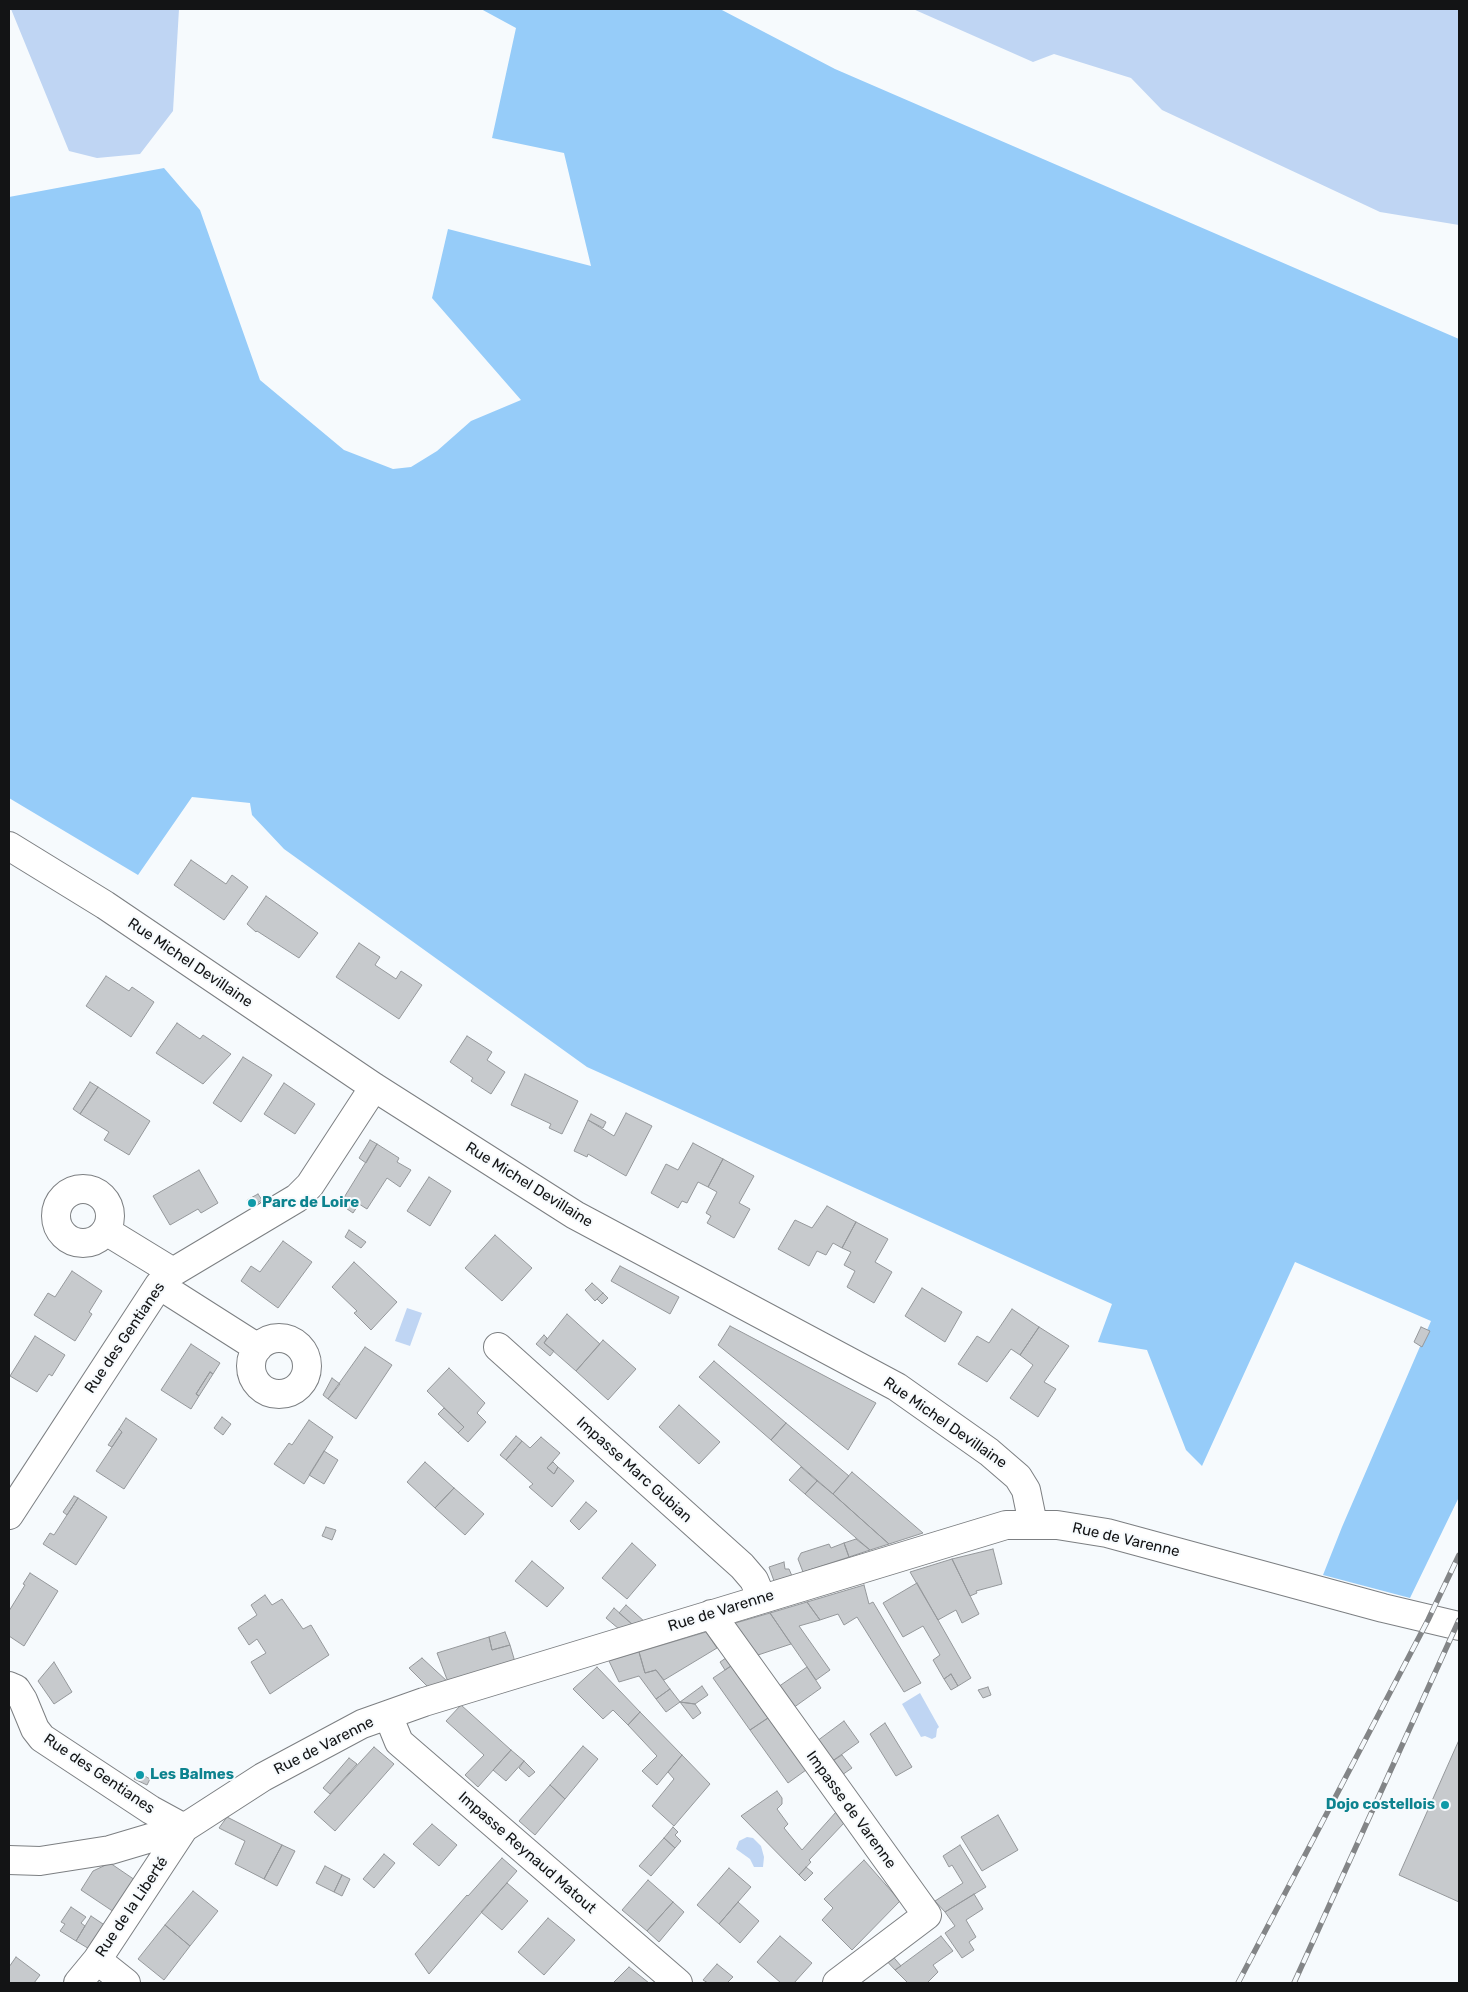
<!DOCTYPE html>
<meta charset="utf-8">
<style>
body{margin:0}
#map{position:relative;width:1468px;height:1992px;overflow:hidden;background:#f6fafd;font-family:Rubik,sans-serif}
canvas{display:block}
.frame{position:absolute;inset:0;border:10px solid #131415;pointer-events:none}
</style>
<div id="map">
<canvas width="1468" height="1992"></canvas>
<div class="frame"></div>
</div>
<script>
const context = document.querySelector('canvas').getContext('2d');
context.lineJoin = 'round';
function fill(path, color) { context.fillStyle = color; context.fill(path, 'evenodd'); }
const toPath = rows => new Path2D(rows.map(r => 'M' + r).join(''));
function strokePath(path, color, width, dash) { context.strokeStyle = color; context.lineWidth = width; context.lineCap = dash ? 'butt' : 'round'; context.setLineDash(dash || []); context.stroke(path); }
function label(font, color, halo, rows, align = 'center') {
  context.font = font + ' Rubik,sans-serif'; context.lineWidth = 4; context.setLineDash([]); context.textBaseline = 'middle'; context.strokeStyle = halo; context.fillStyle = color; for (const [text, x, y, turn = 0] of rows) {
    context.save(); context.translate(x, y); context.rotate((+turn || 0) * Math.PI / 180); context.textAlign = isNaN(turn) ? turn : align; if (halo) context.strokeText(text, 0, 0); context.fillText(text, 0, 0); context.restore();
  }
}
const green = toPath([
 [481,9,720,9,835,69,1459,339,1459,1497,1410,1598,1323,1575,1342,1527,1431,1321,1295,1262,1202,1466,1186,1450,1147,1350,1098,1342,1112,1304,587,1067,284,849,252,815,250,803,192,797,138,875,9,798,9,197,164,168,200,210,260,380,344,450,393,469,411,467,437,451,471,421,521,400,432,298,448,229,591,266,564,153,492,138,516,28]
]);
const water = toPath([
 [11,9,179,9,173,111,140,154,97,158,69,151],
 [913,9,1459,9,1459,225,1380,212,1162,110,1131,78,1054,54,1033,62],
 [407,1308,422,1313,410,1346,395,1341],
 [920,1693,939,1727,937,1729,936,1737,932,1739,925,1736,921,1737,902,1704],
 [747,1837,753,1838,761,1846,764,1857,763,1867,754,1867,750,1859,736,1849,739,1841]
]);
const building = toPath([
 [191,860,226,884,232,875,248,887,224,920,174,885,191,860],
 [266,896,318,933,299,958,257,931,256,932,247,924,266,896],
 [359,943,380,957,375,965,396,979,401,971,422,985,399,1019,336,977,359,943],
 [106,976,129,991,132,987,154,1002,131,1037,86,1006,106,976],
 [177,1023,200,1039,203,1035,231,1054,203,1084,156,1053,177,1023],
 [467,1036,492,1052,487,1060,505,1072,491,1094,471,1081,473,1078,450,1062,467,1036],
 [243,1057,272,1075,241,1122,213,1103,243,1057],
 [525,1074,578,1101,562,1134,549,1128,551,1124,511,1105,525,1074],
 [90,1082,98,1087,80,1114,73,1109,90,1082],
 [284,1083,315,1104,295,1134,264,1114,284,1083],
 [98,1087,150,1121,129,1155,104,1140,109,1132,80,1114,98,1087],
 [626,1113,652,1126,626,1176,588,1154,587,1157,574,1151,588,1120,614,1136,626,1113],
 [591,1114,606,1122,603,1128,588,1120,591,1114],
 [370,1140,377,1144,366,1163,359,1158,370,1140],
 [693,1143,723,1159,708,1187,698,1182,687,1203,682,1201,678,1208,651,1193,666,1164,678,1170,693,1143],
 [377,1144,399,1158,397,1162,411,1170,400,1187,387,1178,367,1209,359,1204,353,1213,340,1204,377,1144],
 [723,1159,754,1176,739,1203,750,1209,734,1238,707,1223,711,1216,706,1213,717,1192,708,1187,723,1159],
 [199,1170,218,1203,201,1213,198,1209,170,1225,153,1196,199,1170],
 [429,1177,451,1191,430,1226,407,1211,429,1177],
 [258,1194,262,1200,251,1207,247,1200,258,1194],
 [827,1206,856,1222,842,1248,833,1243,826,1255,817,1251,809,1266,778,1249,795,1220,812,1228,827,1206],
 [856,1222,888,1239,875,1262,892,1272,874,1303,847,1287,855,1271,844,1265,851,1252,842,1248,856,1222],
 [349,1230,366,1242,361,1248,345,1237,349,1230],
 [495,1235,532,1268,502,1301,465,1268,495,1235],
 [283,1241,312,1262,278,1308,241,1281,251,1266,260,1272,283,1241],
 [354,1262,397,1302,371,1330,354,1313,357,1311,332,1287,354,1262],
 [620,1266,679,1297,670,1314,611,1281,620,1266],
 [72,1271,102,1291,89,1312,92,1314,75,1341,34,1315,48,1293,55,1297,72,1271],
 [592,1283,603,1293,595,1301,585,1290,592,1283],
 [922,1288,962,1312,945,1342,905,1316,922,1288],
 [603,1293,608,1298,602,1304,597,1299,603,1293],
 [1012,1309,1039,1327,1020,1355,1011,1349,987,1382,958,1364,977,1336,989,1343,1012,1309],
 [567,1314,600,1344,576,1371,544,1343,567,1314],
 [730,1326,876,1403,848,1450,718,1345,730,1326],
 [1039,1327,1069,1346,1044,1382,1056,1389,1038,1417,1010,1398,1033,1365,1020,1355,1039,1327],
 [1421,1327,1430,1331,1422,1347,1414,1342,1421,1327],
 [544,1335,547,1338,544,1343,554,1351,550,1356,536,1344,544,1335],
 [35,1336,65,1355,52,1376,49,1374,37,1392,10,1376,35,1336],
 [603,1340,636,1369,608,1400,576,1371,603,1340],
 [191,1344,220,1363,213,1374,210,1372,196,1394,199,1396,191,1409,161,1390,191,1344],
 [365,1347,392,1365,356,1419,328,1399,365,1347],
 [714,1361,786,1423,771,1440,699,1377,714,1361],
 [449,1368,485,1403,477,1413,486,1422,468,1442,458,1433,464,1427,427,1391,449,1368],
 [210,1372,213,1374,199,1396,196,1394,210,1372],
 [332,1378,340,1384,328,1399,323,1395,332,1378],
 [679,1405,720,1442,699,1464,659,1427,679,1405],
 [444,1408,464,1427,458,1433,438,1414,444,1408],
 [222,1417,231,1424,223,1435,214,1428,222,1417],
 [126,1418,157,1439,124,1489,96,1471,122,1432,119,1429,126,1418],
 [309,1420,333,1437,304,1484,274,1464,289,1443,292,1445,309,1420],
 [786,1423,849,1476,833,1494,771,1440,786,1423],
 [119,1429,122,1432,112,1447,108,1445,119,1429],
 [516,1436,522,1441,506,1460,500,1455,516,1436],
 [541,1437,560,1453,547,1468,554,1474,558,1467,574,1481,552,1507,529,1487,533,1484,506,1460,522,1441,530,1448,541,1437],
 [324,1451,338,1460,324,1484,309,1475,324,1451],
 [425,1462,454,1488,435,1508,407,1482,425,1462],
 [553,1462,558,1467,554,1474,547,1468,553,1462],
 [801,1467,817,1481,805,1494,789,1480,801,1467],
 [852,1472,923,1533,889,1544,833,1494,852,1472],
 [817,1481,833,1494,889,1544,870,1550,805,1494,817,1481],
 [454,1488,484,1514,465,1535,435,1508,454,1488],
 [74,1496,78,1498,67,1515,63,1512,74,1496],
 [78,1498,107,1517,76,1565,43,1544,50,1533,54,1535,78,1498],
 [586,1502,597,1511,579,1530,570,1521,586,1502],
 [326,1527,336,1530,332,1540,322,1536,326,1527],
 [856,1539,870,1550,849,1557,844,1543,856,1539],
 [632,1543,656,1565,627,1599,602,1578,632,1543],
 [844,1543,849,1557,803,1572,798,1559,801,1553,829,1544,831,1548,844,1543],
 [993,1549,1002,1584,976,1591,977,1593,970,1596,952,1559,993,1549],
 [952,1559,979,1614,962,1623,956,1610,938,1620,910,1572,952,1559],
 [532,1561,564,1588,547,1607,515,1581,532,1561],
 [784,1562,785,1569,789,1569,792,1576,774,1581,769,1567,784,1562],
 [30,1573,58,1591,24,1646,9,1636,9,1611,25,1585,23,1584,30,1573],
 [917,1583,971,1678,958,1686,951,1674,944,1679,933,1660,940,1655,923,1626,903,1637,883,1603,917,1583],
 [864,1585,869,1604,873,1602,921,1683,904,1692,857,1617,844,1625,838,1614,820,1620,807,1602,864,1585],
 [265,1595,272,1605,282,1599,303,1629,311,1625,329,1655,270,1694,251,1662,266,1653,257,1639,249,1645,238,1628,257,1615,251,1605,265,1595],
 [807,1602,820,1620,799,1626,830,1670,816,1680,770,1613,807,1602],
 [626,1605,645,1622,633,1625,619,1613,626,1605],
 [614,1608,633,1625,619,1629,606,1618,614,1608],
 [770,1613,791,1644,755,1656,732,1624,770,1613],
 [505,1632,510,1645,492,1650,489,1637,505,1632],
 [706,1632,717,1648,664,1680,656,1670,645,1673,639,1652,706,1632],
 [489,1637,492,1650,510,1645,515,1662,448,1682,437,1653,489,1637],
 [639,1652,645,1673,656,1670,670,1689,656,1699,639,1676,619,1682,609,1661,639,1652],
 [422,1658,448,1682,429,1688,409,1668,422,1658],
 [726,1658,731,1666,725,1670,720,1662,726,1658],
 [54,1662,72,1692,54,1704,38,1681,54,1662],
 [731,1666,768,1718,750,1730,713,1678,731,1666],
 [597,1667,640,1712,628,1725,613,1710,603,1719,573,1689,597,1667],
 [807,1667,821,1688,793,1708,778,1687,807,1667],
 [951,1674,958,1686,951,1690,944,1679,951,1674],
 [702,1686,708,1695,695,1704,680,1702,702,1686],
 [988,1687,991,1695,983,1698,978,1690,988,1687],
 [670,1689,680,1702,666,1712,656,1699,670,1689],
 [680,1702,695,1704,701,1713,693,1719,680,1702],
 [461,1705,511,1750,478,1787,465,1775,484,1755,446,1721,461,1705],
 [640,1712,682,1755,657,1785,642,1771,657,1756,628,1725,640,1712],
 [768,1718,806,1770,788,1783,750,1730,768,1718],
 [844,1721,859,1742,831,1762,817,1741,844,1721],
 [885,1723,912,1767,896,1776,870,1734,885,1723],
 [1459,1740,1459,1902,1399,1875,1459,1740],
 [583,1746,598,1759,565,1799,550,1785,583,1746],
 [374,1747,394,1764,335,1831,314,1812,374,1747],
 [511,1750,524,1761,506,1781,493,1770,511,1750],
 [682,1755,710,1784,674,1826,652,1806,674,1779,668,1772,682,1755],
 [842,1755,852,1768,842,1775,831,1762,842,1755],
 [349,1758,357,1764,330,1794,323,1788,349,1758],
 [524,1761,535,1772,529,1777,519,1768,524,1761],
 [138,1772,150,1779,147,1785,134,1779,138,1772],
 [550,1785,565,1799,535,1835,519,1821,550,1785],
 [777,1791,782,1798,782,1804,777,1809,788,1824,784,1828,802,1850,836,1812,844,1823,809,1860,811,1862,799,1875,741,1816,777,1791],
 [998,1815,1018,1850,982,1871,961,1837,998,1815],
 [227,1817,282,1845,264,1879,235,1864,245,1841,219,1828,227,1817],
 [432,1824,457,1845,439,1866,413,1844,432,1824],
 [673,1827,678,1832,675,1835,681,1841,675,1848,664,1838,673,1827],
 [664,1838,675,1848,651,1876,639,1866,664,1838],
 [282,1845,295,1851,277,1886,264,1879,282,1845],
 [960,1845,986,1887,945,1912,935,1901,963,1883,952,1865,949,1867,943,1856,960,1845],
 [384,1854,395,1863,374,1888,363,1879,384,1854],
 [502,1858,517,1871,429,1974,415,1954,467,1895,468,1896,502,1858],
 [864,1860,900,1901,852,1950,822,1920,833,1908,824,1899,864,1860],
 [110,1863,135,1880,114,1912,81,1890,93,1871,110,1863],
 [325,1866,342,1875,334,1892,316,1883,325,1866],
 [806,1867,813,1873,805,1881,799,1875,806,1867],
 [729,1868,751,1887,719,1924,697,1905,729,1868],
 [342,1875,350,1879,342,1896,334,1892,342,1875],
 [648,1880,673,1902,647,1931,622,1910,648,1880],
 [507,1883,528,1901,502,1930,481,1912,507,1883],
 [193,1891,218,1911,190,1946,165,1925,193,1891],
 [974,1894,983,1909,966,1920,976,1937,969,1942,974,1950,962,1958,945,1933,955,1926,945,1912,974,1894],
 [673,1902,684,1912,659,1942,647,1931,673,1902],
 [738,1902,759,1921,740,1943,719,1924,738,1902],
 [71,1907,86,1917,81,1923,85,1926,76,1941,60,1931,65,1924,61,1922,71,1907],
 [91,1916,106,1926,91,1950,76,1941,91,1916],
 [548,1918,575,1940,544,1975,518,1952,548,1918],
 [165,1925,190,1946,164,1980,138,1959,165,1925],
 [780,1936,812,1963,794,1983,781,1983,757,1962,780,1936],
 [941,1936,953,1951,933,1965,938,1972,927,1983,908,1983,895,1970,941,1936],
 [890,1953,901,1966,895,1970,883,1957,890,1953],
 [16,1957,40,1975,34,1983,9,1983,9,1967,16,1957],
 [717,1964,733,1977,727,1983,708,1983,703,1980,717,1964],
 [629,1967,649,1983,613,1983,629,1967]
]);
const minor = toPath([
 [9,846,105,905,374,1087,575,1215,897,1387,989,1452,1018,1477,1026,1490,1033,1524],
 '56 1216a27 27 0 1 1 54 0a27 27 0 1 1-54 0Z',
 [106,1231,173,1272],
 [159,1285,258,1348],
 '251 1366a28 28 0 1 1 56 0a28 28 0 1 1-56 0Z',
 [498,1347,742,1566,754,1580,762,1599],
 [9,1515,159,1285,173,1272,297,1198,310,1185,374,1087],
 [711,1614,927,1915,837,1983],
 [9,1686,16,1689,23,1700,35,1729,42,1738,151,1810,184,1828],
 [388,1715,399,1742,678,1983],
 [9,1860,40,1861,110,1850,184,1828,263,1777,362,1724,424,1702,1006,1525,1057,1525,1107,1533,1383,1608,1459,1626],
 [97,1960,126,1983],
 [78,1983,97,1960,184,1828]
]);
const rail = toPath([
 [1238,1983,1428,1620,1459,1555],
 [1294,1983,1459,1620]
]);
const markers = [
 [252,1203,5,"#0f9aa8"],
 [140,1775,5,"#0f9aa8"],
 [1445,1805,5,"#0f9aa8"]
];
const streetNames = [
 ["Rue Michel Devillaine",190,963,34],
 ["Rue Michel Devillaine",529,1185,32],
 ["Rue des Gentianes",125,1338,-56],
 ["Rue Michel Devillaine",945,1423,35],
 ["Impasse Marc Gubian",634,1470,42],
 ["Rue de Varenne",1126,1540,13],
 ["Rue de Varenne",721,1611,-17],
 ["Rue de Varenne",324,1746,-27],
 ["Rue des Gentianes",99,1774,34],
 ["Impasse de Varenne",851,1810,54],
 ["Impasse Reynaud Matout",527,1853,41],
 ["Rue de la Liberté",132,1907,-56]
];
const cultureNames = [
 ["Parc de Loire",262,1203],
 ["Les Balmes",150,1775],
 ["Dojo costellois",1435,1805,"right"]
];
fill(green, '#96ccf9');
fill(water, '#bfd5f3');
fill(building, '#c7cacd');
strokePath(building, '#95989b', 1);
strokePath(minor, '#7c7f82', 30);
strokePath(minor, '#fff', 28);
strokePath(rail, '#838587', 5.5);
strokePath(rail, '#f6fafd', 4, [11]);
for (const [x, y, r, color] of markers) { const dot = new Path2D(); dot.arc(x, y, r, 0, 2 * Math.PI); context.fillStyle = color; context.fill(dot); strokePath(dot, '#f6fafd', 2); }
label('15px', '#131415', '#f6fafd', streetNames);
label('bold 15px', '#0d838f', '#f6fafd', cultureNames, 'left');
</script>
